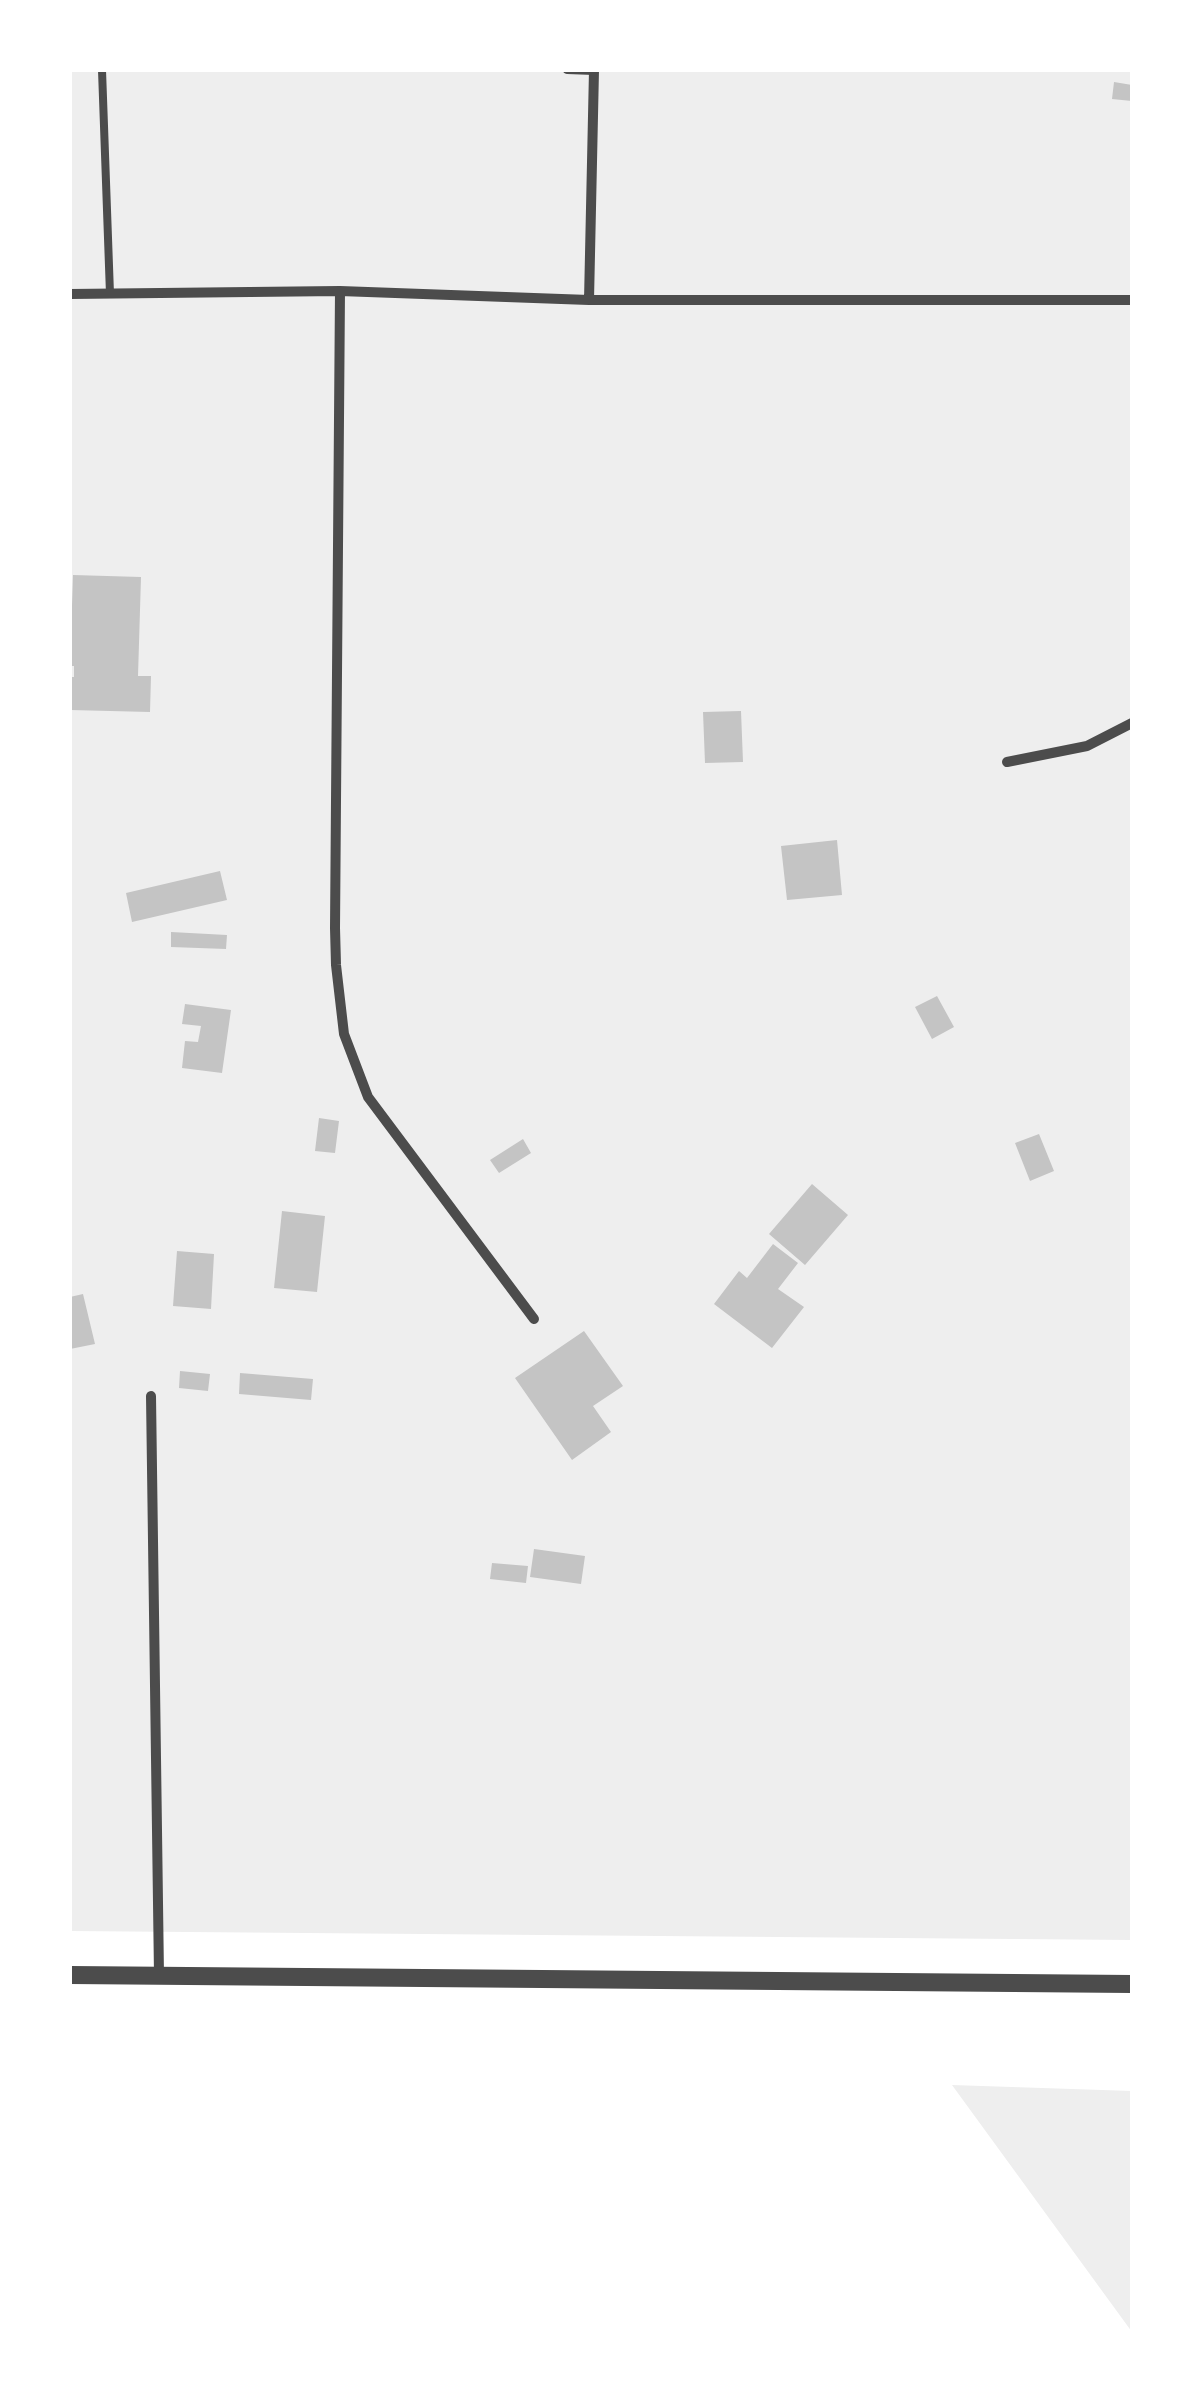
<!DOCTYPE html>
<style>
body{margin:0}
#map{position:relative;width:1202px;height:2404px;overflow:hidden;background:#fff;font-family:"IBM Plex Serif",serif}
canvas{display:block}
.frame{position:absolute;inset:0;border:72px solid #fff;pointer-events:none}
</style>
<div id="map">
<canvas width="1202" height="2404"></canvas>
<div class="frame"></div>
</div>
<script>
const context = document.querySelector('canvas').getContext('2d');
context.lineJoin = 'round';
function fill(path, color) { context.fillStyle = color; context.fill(path, 'evenodd'); }
const toPath = rows => new Path2D(rows.map(r => 'M' + r).join(''));
function strokePath(path, color, width, dash) { context.strokeStyle = color; context.lineWidth = width; context.lineCap = dash ? 'butt' : 'round'; context.setLineDash(dash || []); context.stroke(path); }
const green = toPath([
 [70,70,1132,70,1132,1940,70,1931],
 [952,2085,1132,2091,1132,2332]
]);
const building = toPath([
 [1114,82,1132,85,1132,101,1112,99],
 [73,575,141,577,138,676,151,676,150,712,70,710,70,677,74,677,74,666,70,666],
 [741,711,743,762,705,763,703,712],
 [837,840,842,895,787,900,781,846],
 [220,871,227,900,132,922,126,893],
 [171,932,227,935,226,949,171,947],
 [937,996,954,1027,932,1039,915,1007],
 [185,1004,231,1010,222,1073,182,1068,185,1041,198,1042,201,1026,182,1024],
 [319,1118,339,1121,335,1153,315,1151],
 [1039,1134,1054,1171,1030,1181,1015,1143],
 [523,1139,531,1153,499,1173,490,1160],
 [812,1184,848,1215,805,1265,769,1234],
 [282,1211,325,1216,317,1292,274,1288],
 [773,1244,798,1263,778,1289,804,1307,772,1348,714,1304,739,1271,747,1278],
 [177,1251,214,1254,211,1309,173,1306],
 [83,1294,95,1344,70,1349,70,1297],
 [584,1331,623,1386,593,1406,611,1432,572,1460,515,1378],
 [180,1371,210,1374,208,1391,179,1388],
 [240,1373,313,1379,311,1400,239,1394],
 [534,1549,585,1556,581,1584,530,1577],
 [492,1563,528,1566,526,1583,490,1579]
]);
const service = toPath([
 [102,70,110,294],
 [567,70,594,71]
]);
const minor = toPath([
 [340,291,335,928,336,965,344,1034,368,1097,534,1319],
 [70,294,340,291,589,300,1132,300],
 [589,300,594,70],
 [1007,762,1087,746,1132,723],
 [151,1396,159,1975]
]);
const tertiary = toPath([
 [70,1975,1132,1984]
]);
fill(green, '#eee');
fill(building, '#c4c4c4');
strokePath(service, '#4c4c4c', 8);
strokePath(minor, '#4c4c4c', 10);
strokePath(tertiary, '#4c4c4c', 18);
</script>
